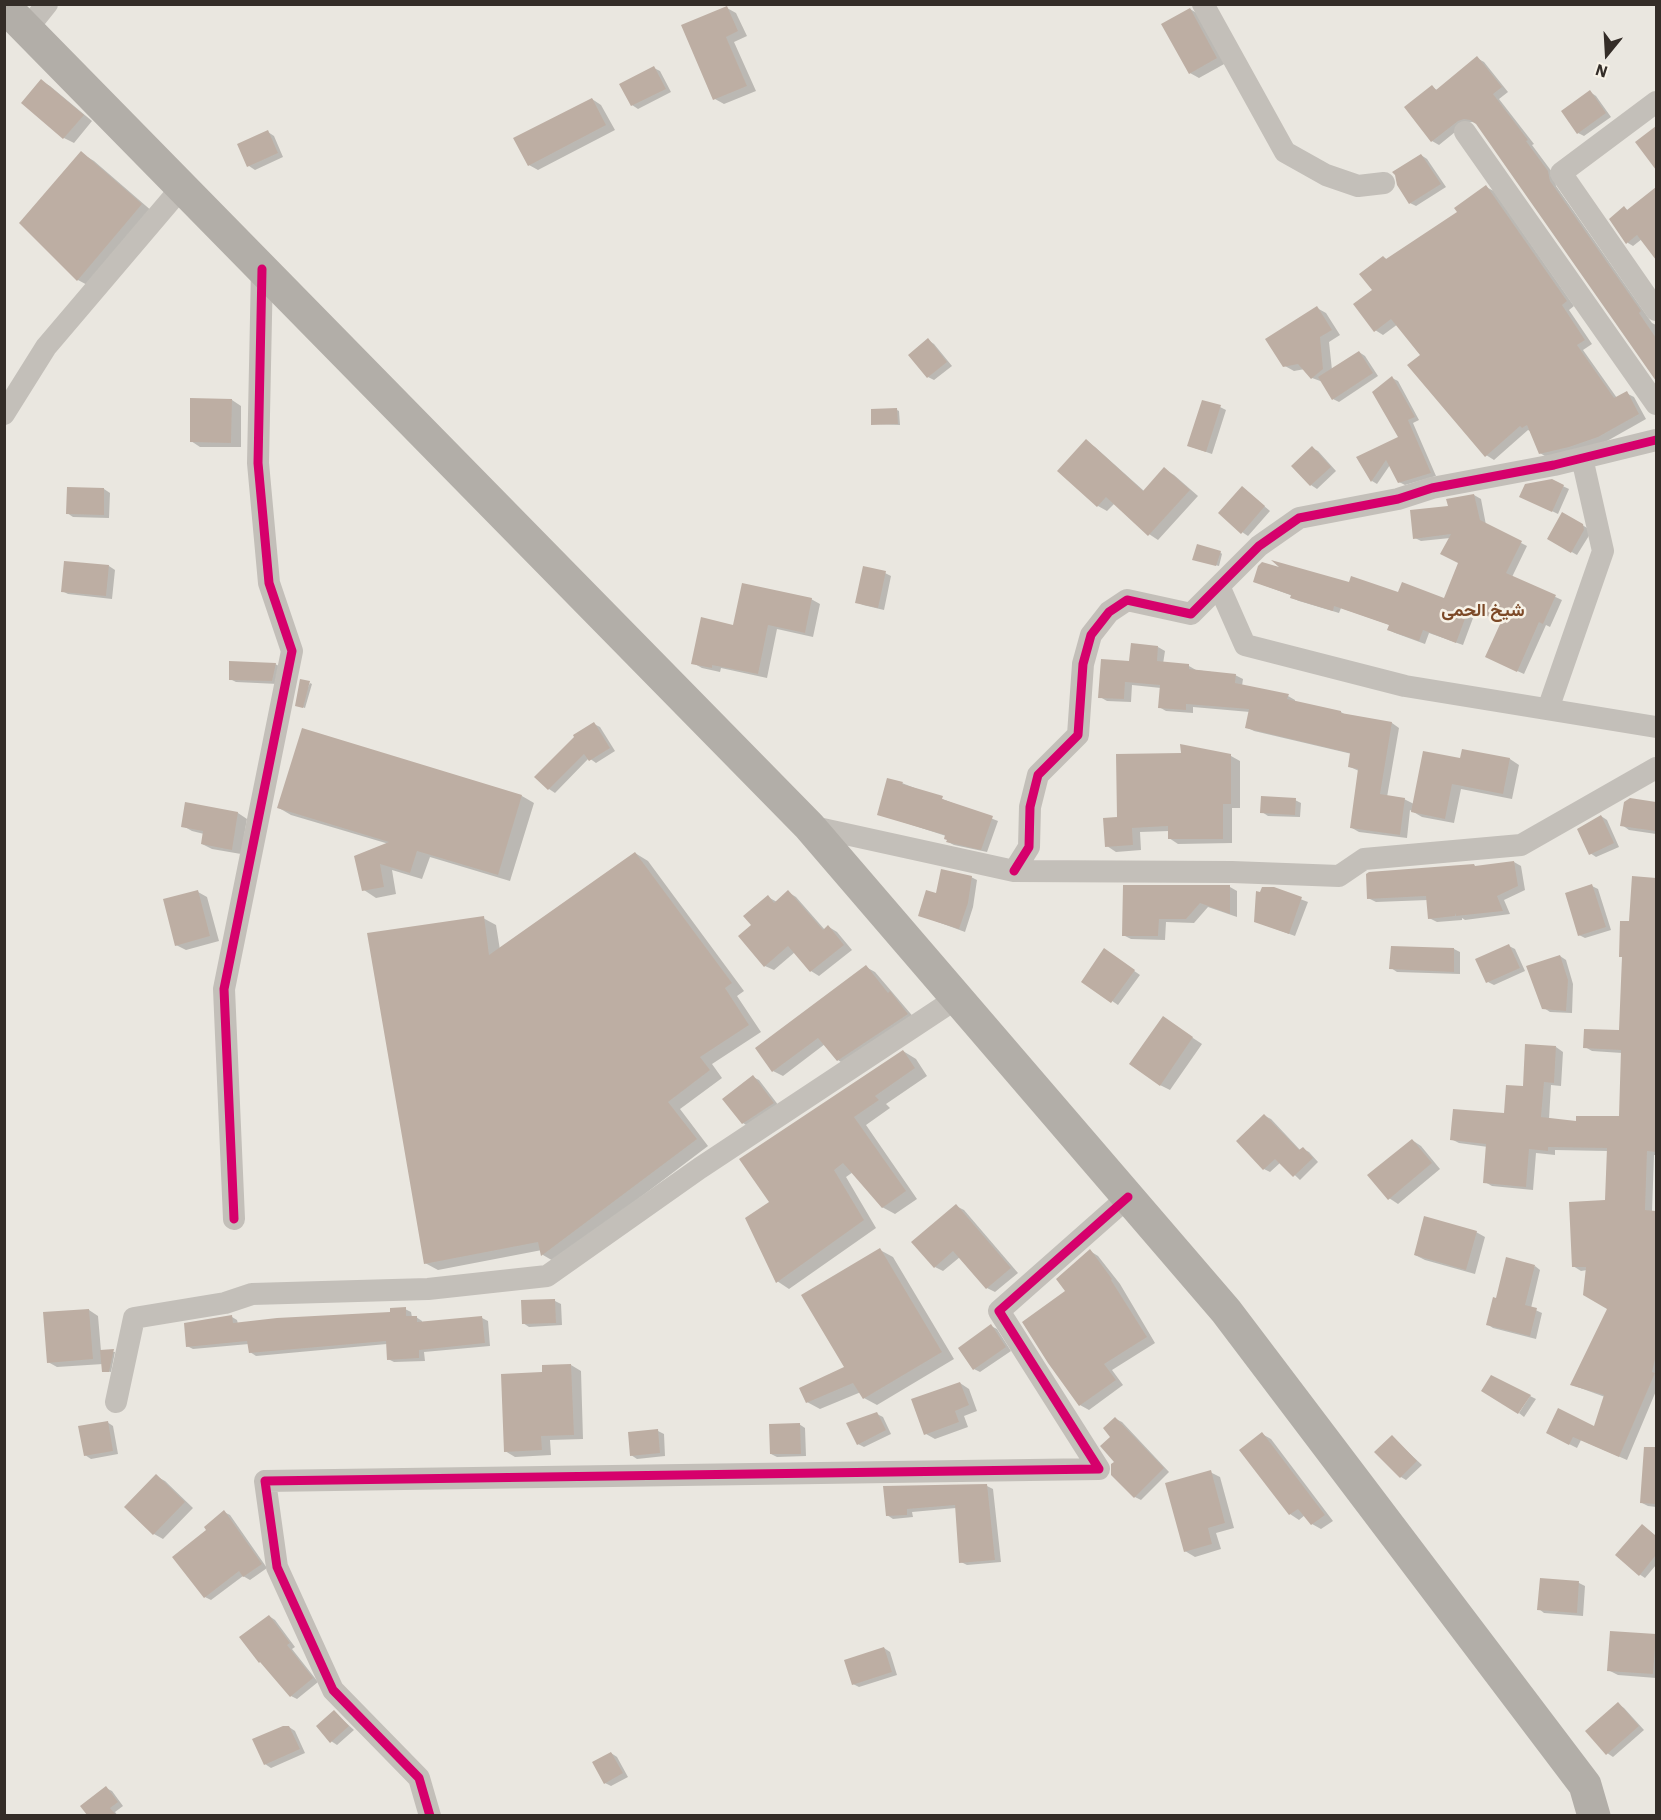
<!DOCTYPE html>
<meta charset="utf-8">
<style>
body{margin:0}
#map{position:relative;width:1661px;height:1820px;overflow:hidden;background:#eae7e0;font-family:"IBM Plex Sans",sans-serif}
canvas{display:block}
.frame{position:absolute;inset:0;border:6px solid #342d28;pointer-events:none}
.north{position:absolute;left:1577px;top:24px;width:60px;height:60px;-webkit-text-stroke:4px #f7f2e7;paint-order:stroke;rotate:198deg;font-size:16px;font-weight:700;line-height:24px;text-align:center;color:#342d28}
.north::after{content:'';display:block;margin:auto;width:21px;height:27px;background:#342d28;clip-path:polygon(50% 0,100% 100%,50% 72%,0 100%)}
</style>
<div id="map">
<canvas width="1661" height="1820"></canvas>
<div class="frame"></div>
<div class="north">N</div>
</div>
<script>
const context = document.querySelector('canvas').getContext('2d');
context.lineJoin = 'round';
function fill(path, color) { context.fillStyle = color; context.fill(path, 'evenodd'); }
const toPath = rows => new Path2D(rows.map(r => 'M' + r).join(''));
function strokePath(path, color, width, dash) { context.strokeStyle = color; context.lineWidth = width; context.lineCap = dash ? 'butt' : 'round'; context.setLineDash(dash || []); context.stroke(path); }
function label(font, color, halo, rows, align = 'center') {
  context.font = font + ' "IBM Plex Sans",Vazirmatn,sans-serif'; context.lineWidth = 5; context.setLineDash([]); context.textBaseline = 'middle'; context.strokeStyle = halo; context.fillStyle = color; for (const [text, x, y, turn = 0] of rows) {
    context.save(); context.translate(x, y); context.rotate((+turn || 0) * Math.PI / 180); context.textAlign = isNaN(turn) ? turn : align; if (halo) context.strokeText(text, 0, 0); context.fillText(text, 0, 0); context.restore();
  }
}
const shadow = toPath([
 [727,8,736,13,747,36,734,42,756,91,724,104,715,99],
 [1190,9,1200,15,1226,63,1199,78,1190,73],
 [1477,58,1484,62,1508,92,1499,99,1534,144,1532,145,1555,176,1556,186,1652,323,1656,325,1656,379,1477,123,1472,122,1465,124,1439,145,1432,141,1432,87,1437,90],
 [654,68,660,71,671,92,638,109,632,105],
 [41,81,50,86,92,121,74,143,64,138,23,102],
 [1590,92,1596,96,1611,117,1584,136,1578,133],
 [592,99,601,105,615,130,538,170,529,165],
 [1656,127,1656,167,1637,142],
 [268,132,274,136,283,157,255,170,249,166,239,145],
 [81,153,94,161,153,212,91,287,78,280,21,223],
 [1421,155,1427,159,1446,187,1416,206,1410,203],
 [1486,187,1494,191,1574,306,1569,310,1592,344,1583,350,1617,398,1626,393,1634,397,1646,419,1607,441,1548,458,1540,453,1532,432,1528,430,1494,460,1486,455,1422,355,1398,324,1383,335,1375,330,1374,290,1383,257,1388,260,1459,213],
 [1656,189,1656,258,1642,239,1633,246,1628,243,1624,208,1629,211],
 [1317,308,1326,313,1340,335,1329,342,1332,370,1359,352,1365,356,1378,376,1339,402,1333,399,1323,382,1312,378,1305,369,1294,371,1285,366],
 [928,340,934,344,952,366,934,380,928,377],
 [1392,378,1398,381,1419,420,1413,423,1436,476,1405,485,1399,482,1390,465,1377,484,1372,481,1359,458,1400,437],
 [232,400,241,406,241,447,200,447,191,441],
 [1220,407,1226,410,1212,454,1189,446],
 [897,410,899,411,900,425,873,424],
 [1086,441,1095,447,1144,491,1164,469,1174,475,1198,496,1158,540,1149,534,1115,503,1107,511,1098,506],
 [1312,448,1318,451,1336,471,1317,489,1311,485],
 [1552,481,1569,489,1558,514,1527,499],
 [1243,488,1270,511,1248,536,1242,532],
 [104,489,110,493,109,518,73,517,67,513],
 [1474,495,1481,499,1486,525,1527,546,1512,577,1562,600,1550,627,1546,625,1524,674,1493,660,1503,622,1476,610,1463,645,1429,633,1425,644,1395,633,1389,630,1390,625,1341,608,1339,613,1299,601,1292,598,1293,596,1255,582,1350,584,1444,600,1460,563,1450,538,1421,541,1415,538,1450,507],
 [1563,514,1589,529,1590,534,1577,555,1549,539],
 [1220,552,1222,554,1219,566,1197,560],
 [109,566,115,570,112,599,68,594,62,591],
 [885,573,891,576,884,610,863,605,857,602],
 [811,599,820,604,813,637,777,629,767,678,721,668,720,672,702,668,693,663,734,626],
 [1158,647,1165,651,1163,664,1189,666,1196,670,1235,675,1243,679,1242,686,1288,696,1295,700,1295,702,1341,712,1347,716,1392,723,1399,728,1387,797,1404,799,1414,804,1462,760,1463,750,1510,759,1519,765,1512,799,1461,789,1454,823,1422,817,1410,810,1407,838,1359,832,1352,828,1359,771,1350,767,1352,754,1254,731,1246,727,1250,712,1193,707,1193,713,1166,711,1159,707,1161,688,1132,685,1131,702,1107,701,1100,697,1130,662],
 [275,664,281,667,278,684,236,682,230,679],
 [310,683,312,684,305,708,299,706],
 [594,724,600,727,615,751,596,763,589,758,555,793,549,789,537,777],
 [1183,754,1231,756,1240,761,1240,808,1232,808,1232,843,1178,844,1169,838,1169,831,1140,832,1141,850,1116,852,1107,846,1119,818],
 [902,783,998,821,987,852,954,845,948,842,946,836,878,814],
 [522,796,534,803,510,881,430,857,422,879,392,870,396,894,376,898,364,890,389,844,291,815,279,808],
 [1295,800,1301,803,1300,817,1268,816,1262,812],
 [1631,800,1656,803,1656,834,1629,830,1622,825],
 [187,804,238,813,247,819,241,854,212,849,202,844,204,834,192,831,183,826],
 [1601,816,1607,820,1619,847,1596,857,1590,853],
 [635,853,648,861,744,991,737,996,761,1032,712,1064,722,1078,680,1109,708,1146,555,1262,543,1255,542,1250,438,1270,425,1263,483,918,496,925,500,950],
 [1514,862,1521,866,1525,890,1504,900,1510,914,1465,920,1462,918,1462,920,1437,922,1429,918,1428,900,1376,902,1368,898,1477,868],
 [971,877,977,880,973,907,965,932,919,915,938,895],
 [1634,878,1656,880,1656,1155,1654,1155,1652,1212,1656,1212,1656,1279,1642,1281,1656,1284,1656,1391,1627,1460,1581,1440,1577,1448,1555,1437,1595,1429,1605,1397,1572,1385,1609,1309,1587,1270,1581,1271,1573,1266,1606,1201,1608,1151,1555,1150,1555,1155,1536,1153,1533,1190,1492,1186,1485,1182,1488,1147,1459,1143,1451,1139,1506,1115,1524,1087,1556,1047,1563,1052,1561,1086,1551,1085,1549,1119,1578,1122,1620,1118,1622,1053,1592,1051,1585,1047,1620,1032],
 [1592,886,1598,889,1611,930,1585,938,1579,935],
 [1230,887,1237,891,1237,917,1208,907,1194,923,1166,922,1165,940,1131,939,1123,935],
 [1274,889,1308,902,1295,936,1262,924,1261,894],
 [198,892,207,897,219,941,186,950,176,945],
 [788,892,796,897,825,930,829,927,837,932,852,950,819,976,811,971,795,952,774,970,765,966,753,925,768,897,777,902],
 [1509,946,1515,949,1525,971,1494,985,1488,982],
 [1454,949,1460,952,1460,974,1397,972,1391,968],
 [1110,954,1140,975,1118,1005,1083,981],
 [1560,956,1566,960,1573,984,1572,1013,1550,1012,1544,1008],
 [866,967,875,972,916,1020,847,1066,838,1060,825,1044,783,1076,773,1071],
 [1172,1024,1202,1044,1170,1090,1160,1085],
 [903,1051,916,1059,927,1076,886,1104,890,1108,866,1125,917,1199,895,1214,882,1207,853,1172,846,1177,876,1228,789,1289,777,1281,771,1202],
 [753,1077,759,1080,779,1106,749,1127,743,1123],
 [1265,1116,1271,1119,1301,1151,1303,1149,1309,1152,1318,1162,1300,1180,1281,1162,1270,1172,1264,1169,1238,1141],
 [1412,1140,1421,1146,1440,1169,1398,1204,1389,1198],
 [956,1206,964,1210,1018,1273,995,1292,987,1288,960,1257,943,1271,935,1267],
 [1476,1232,1485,1237,1475,1274,1425,1260,1415,1255],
 [880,1250,893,1257,954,1359,877,1405,864,1398,861,1392,820,1409,807,1402,847,1368],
 [1090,1251,1098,1256,1120,1284,1155,1343,1112,1370,1123,1385,1089,1410,1080,1405,1067,1291],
 [1535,1266,1540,1270,1531,1308,1542,1313,1536,1339,1493,1328,1487,1324,1497,1299],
 [555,1301,561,1304,562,1325,529,1327,523,1323],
 [405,1309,411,1312,412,1317,416,1317,422,1321,422,1323,482,1318,488,1321,490,1346,424,1352,425,1361,394,1362,388,1359,387,1344,256,1356,250,1352,249,1344,193,1349,187,1346,232,1317,237,1320,238,1324,392,1314],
 [89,1310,98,1316,101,1351,115,1352,111,1372,103,1371,103,1364,57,1367,48,1362],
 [991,1326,997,1329,1011,1351,980,1372,974,1369,960,1348],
 [571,1365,581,1371,583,1439,550,1440,551,1455,515,1457,505,1451,544,1374,543,1366],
 [960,1383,969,1389,977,1411,964,1416,968,1427,935,1439,926,1434],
 [1530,1396,1536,1399,1524,1417,1519,1413],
 [877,1414,883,1417,891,1434,864,1447,858,1444],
 [1116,1419,1122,1422,1169,1472,1141,1500,1135,1497,1116,1462,1112,1437],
 [107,1422,113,1426,118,1454,91,1459,85,1455],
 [799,1424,805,1428,806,1456,777,1457,771,1454],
 [658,1431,664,1434,665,1456,637,1459,631,1455],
 [1262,1434,1271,1439,1333,1521,1321,1529,1312,1524,1305,1515,1299,1520,1290,1514],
 [1392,1437,1422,1465,1406,1480,1401,1477],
 [1646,1451,1656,1452,1656,1507,1648,1506,1642,1503],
 [1210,1472,1220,1477,1234,1528,1216,1533,1221,1549,1195,1557,1185,1551],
 [156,1476,165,1481,193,1508,163,1539,154,1534],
 [987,1486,993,1489,1001,1562,967,1565,961,1562,956,1508,912,1512,913,1517,893,1519,887,1515,885,1487],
 [224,1512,230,1515,267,1568,250,1580,243,1576,211,1600,205,1597,174,1557,209,1530],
 [1642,1525,1656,1536,1656,1565,1645,1578,1639,1574],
 [1541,1580,1579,1583,1585,1586,1583,1616,1544,1613,1539,1609],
 [269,1616,275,1620,295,1647,292,1649,318,1682,297,1699,291,1696],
 [1655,1636,1656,1678,1618,1675,1608,1670],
 [884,1648,890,1652,897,1675,859,1687,853,1684],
 [1618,1704,1624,1708,1644,1730,1613,1757,1607,1753],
 [334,1712,354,1730,337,1745,331,1741],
 [289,1727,295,1731,305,1753,271,1768,265,1764],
 [611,1753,617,1757,628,1777,611,1786,605,1783],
 [106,1788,112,1791,123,1806,115,1812,118,1816,89,1816,82,1807]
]);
const building = toPath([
 [727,6,738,31,726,37,747,86,713,100,681,25],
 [1190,8,1217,58,1189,74,1161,24],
 [1477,56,1502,87,1493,94,1528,140,1526,141,1548,171,1550,181,1641,311,1639,313,1656,338,1656,381,1476,124,1470,120,1464,119,1458,121,1431,142,1404,107,1432,85,1436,90],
 [654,66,666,89,631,106,619,84],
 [41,79,84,115,63,139,21,103],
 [1590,90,1606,113,1577,134,1561,111],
 [592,98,606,125,528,166,513,138],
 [1656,126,1656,170,1635,142],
 [268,130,278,153,247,167,237,144],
 [81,151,142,204,77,281,19,223],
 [1421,154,1441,184,1409,204,1397,185,1395,175,1392,172],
 [1486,185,1567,301,1562,305,1585,340,1577,345,1614,398,1627,391,1639,414,1598,437,1569,447,1539,454,1527,425,1522,428,1520,426,1485,457,1407,365,1420,355,1391,319,1374,332,1353,304,1372,290,1359,274,1383,256,1386,259,1457,212,1454,208],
 [1656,187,1656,260,1637,235,1626,244,1609,219,1624,206,1627,210],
 [1317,306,1332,330,1320,337,1323,369,1311,379,1298,364,1283,367,1265,339],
 [928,338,947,362,927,378,908,355],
 [1359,351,1373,373,1332,400,1318,377],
 [1392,376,1415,417,1408,420,1431,473,1398,483,1386,460,1371,482,1356,457,1398,437,1372,392],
 [190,398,232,399,231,443,190,442],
 [1202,400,1221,405,1206,452,1187,446],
 [897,408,898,424,871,425,871,409],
 [1086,439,1143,491,1164,467,1190,490,1148,536,1106,497,1097,507,1057,471],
 [1312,446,1331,467,1310,486,1291,466],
 [1552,479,1564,485,1552,512,1519,497,1525,484],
 [1242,486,1265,506,1241,534,1218,513],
 [67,487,104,488,104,515,66,514],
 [1474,494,1480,520,1522,541,1506,573,1556,595,1543,624,1539,622,1517,672,1485,657,1501,622,1469,608,1456,643,1423,630,1419,641,1387,630,1389,625,1334,606,1333,611,1290,598,1291,595,1253,582,1258,566,1262,562,1279,567,1271,560,1349,582,1351,576,1398,592,1402,582,1444,598,1458,563,1440,554,1451,534,1413,539,1410,510,1448,506,1446,499],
 [1562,512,1583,524,1584,530,1571,553,1547,539],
 [1197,544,1221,551,1216,566,1192,560],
 [64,561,109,565,106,596,61,592],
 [863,566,886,571,878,608,855,603],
 [742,583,812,598,805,633,768,625,758,674,712,665,712,668,691,664,701,617,733,625],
 [1131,643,1158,646,1157,661,1189,664,1189,669,1236,674,1235,683,1289,694,1287,699,1341,711,1341,713,1392,722,1380,794,1405,798,1400,835,1350,828,1358,769,1348,767,1350,753,1245,728,1249,709,1186,704,1186,710,1158,708,1160,685,1125,682,1124,699,1098,698,1101,659,1129,661],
 [229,661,276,663,272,681,229,680],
 [300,679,310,681,303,708,295,706],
 [594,722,610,748,589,761,584,754,548,790,534,777,574,737,573,735],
 [302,728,522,795,498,875,417,851,410,873,380,864,384,887,362,891,354,856,389,842,277,808],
 [1180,744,1231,754,1231,804,1223,804,1223,839,1168,839,1168,826,1132,828,1133,845,1105,847,1103,818,1117,817,1116,754,1181,753],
 [1462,749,1510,758,1503,794,1452,784,1445,819,1411,812,1423,751,1460,758],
 [887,778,903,782,902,784,943,796,942,799,993,816,981,850,946,842,947,840,944,839,945,835,877,815],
 [1261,796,1296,798,1295,815,1260,813],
 [1630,798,1656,802,1656,831,1620,826,1624,802],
 [185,802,238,812,232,850,201,844,203,831,181,827],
 [1601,815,1614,843,1589,855,1577,829],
 [635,852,732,983,725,988,749,1025,700,1057,710,1070,668,1102,697,1139,541,1256,538,1242,424,1264,367,933,484,916,489,955],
 [1514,861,1518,886,1497,896,1503,911,1456,916,1455,913,1455,916,1428,919,1426,896,1367,899,1366,874,1369,872,1474,864,1475,866],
 [941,869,972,876,968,903,959,929,918,916,926,890,936,893],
 [1632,876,1656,878,1656,1152,1647,1151,1645,1210,1656,1211,1656,1355,1652,1372,1655,1373,1619,1457,1573,1437,1569,1445,1546,1433,1558,1408,1594,1426,1604,1395,1570,1385,1607,1309,1583,1295,1586,1267,1572,1267,1569,1202,1605,1200,1607,1148,1548,1147,1548,1151,1529,1149,1526,1187,1483,1183,1486,1144,1450,1140,1453,1109,1504,1113,1506,1085,1523,1086,1525,1044,1556,1046,1554,1083,1544,1082,1541,1117,1576,1121,1576,1116,1619,1116,1621,1050,1583,1048,1584,1029,1619,1030,1622,957,1619,957,1620,921,1629,921],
 [1592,884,1606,927,1578,936,1565,893],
 [1123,885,1230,885,1230,914,1200,903,1186,919,1159,919,1158,936,1122,936],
 [1262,887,1274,887,1302,897,1289,934,1254,922,1256,891,1260,892],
 [198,890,210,936,175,946,163,899],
 [788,890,823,930,828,925,844,945,810,972,788,946,764,967,738,936,751,925,743,916,768,895,774,903],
 [1509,944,1520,968,1486,983,1475,959],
 [1391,946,1454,948,1454,972,1389,969],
 [1104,948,1135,970,1111,1003,1081,982],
 [1560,955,1568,980,1566,1011,1542,1009,1526,966],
 [866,965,888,993,890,991,908,1014,837,1061,818,1038,772,1072,755,1048],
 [1163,1016,1193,1037,1160,1086,1129,1064],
 [903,1050,915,1068,875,1096,879,1100,854,1117,906,1191,882,1208,843,1163,834,1170,864,1220,776,1283,745,1218,769,1202,739,1159],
 [753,1075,774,1103,742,1124,722,1099],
 [1264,1114,1299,1150,1303,1147,1313,1158,1293,1177,1275,1159,1263,1170,1236,1141],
 [1412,1139,1432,1163,1388,1200,1367,1175],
 [956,1204,1011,1268,986,1289,953,1251,934,1268,911,1242],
 [1424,1216,1477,1231,1466,1270,1414,1255],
 [880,1248,942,1352,863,1399,853,1383,806,1403,799,1388,844,1367,801,1295],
 [1090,1249,1112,1279,1111,1280,1147,1337,1104,1364,1116,1380,1079,1406,1048,1363,1022,1322,1065,1291,1056,1279],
 [1506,1257,1535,1265,1525,1305,1537,1308,1530,1336,1486,1325,1493,1297,1496,1298],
 [555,1299,556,1323,522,1324,521,1300],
 [406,1307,406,1316,417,1316,417,1322,482,1316,485,1343,419,1350,419,1358,387,1360,386,1341,249,1353,247,1341,186,1347,184,1323,232,1315,233,1323,277,1318,390,1312,390,1308],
 [89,1309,93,1359,47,1363,43,1312],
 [991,1324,1006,1347,973,1370,958,1348],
 [114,1349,109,1372,102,1372,100,1350],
 [571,1364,574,1435,541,1436,542,1450,504,1452,501,1374,542,1372,542,1365],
 [1491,1375,1531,1395,1518,1414,1481,1391],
 [960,1382,969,1405,955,1411,959,1422,924,1435,911,1399],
 [877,1412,886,1430,857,1445,846,1423],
 [1115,1417,1164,1468,1134,1498,1111,1475,1111,1464,1114,1462,1100,1446,1110,1437,1103,1428],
 [108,1421,113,1451,84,1456,78,1426],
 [800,1423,801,1454,770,1454,769,1424],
 [658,1429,660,1453,630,1456,628,1432],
 [1262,1432,1325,1515,1311,1525,1298,1509,1289,1515,1239,1450],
 [1392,1435,1417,1461,1400,1478,1374,1452],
 [1644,1447,1656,1447,1656,1504,1640,1503],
 [1211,1470,1225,1523,1208,1528,1212,1544,1184,1552,1165,1483],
 [156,1474,185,1502,153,1535,124,1507],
 [987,1484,995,1560,959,1563,955,1505,907,1509,907,1515,886,1516,883,1486],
 [224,1510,262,1564,243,1577,239,1571,204,1598,172,1557,206,1530,204,1527],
 [1642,1524,1656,1536,1656,1555,1639,1576,1615,1555],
 [1540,1578,1579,1581,1577,1613,1537,1610],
 [269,1615,290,1643,287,1645,313,1678,290,1697,260,1662,259,1663,239,1637],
 [1610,1631,1656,1634,1653,1674,1607,1671],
 [884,1647,892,1672,852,1685,844,1660],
 [1618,1702,1639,1726,1606,1755,1585,1731],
 [334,1710,349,1726,330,1743,316,1726],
 [283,1726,289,1726,300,1749,264,1765,252,1739],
 [611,1752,623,1773,604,1784,592,1762],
 [106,1786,118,1802,110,1808,116,1815,87,1815,80,1806]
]);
const minor = toPath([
 [1203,4,1285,152,1326,175,1358,186,1384,183],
 [27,29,47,4],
 [1656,102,1561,173,1656,310],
 [1465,132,1656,404],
 [4,414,46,347,182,187],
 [1219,586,1245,645,1405,686,1656,727],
 [1548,709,1603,551,1582,458],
 [809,826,1014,871,1232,872,1339,876,1364,859,1521,845,1656,768],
 [1014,871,1029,847,1030,807,1038,775,1078,735,1083,664,1091,635,1109,612,1127,600,1191,614,1259,546,1299,518,1398,499,1432,488,1554,465,1656,440],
 [234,1219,224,989,292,651,269,583,258,463,262,269],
 [116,1402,134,1318,225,1303,252,1294,428,1289,547,1276,700,1168,957,998],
 [430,1816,419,1778,333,1690,277,1567,265,1481,1099,1469,999,1311,1128,1197]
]);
const primary = toPath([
 [4,6,809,826,1226,1311,1585,1785,1594,1816]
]);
const cycleway = toPath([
 [1014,871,1029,847,1030,807,1038,775,1078,735,1083,664,1091,635,1109,612,1127,600,1191,614,1259,546,1299,518,1398,499,1432,488,1554,465,1656,440],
 [234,1219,224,989,292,651,269,583,258,463,262,269],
 [430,1816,419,1778,333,1690,277,1567,265,1481,1099,1469,999,1311,1128,1197]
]);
const quarterNames = [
 ["شيخ الحمى",1483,611]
];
fill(shadow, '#0003');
fill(building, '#bdaea3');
strokePath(minor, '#c3bfb9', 22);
strokePath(primary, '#b2aea8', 33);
strokePath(cycleway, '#d6006c', 9);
label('bold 18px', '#7c4927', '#f7f2e7', quarterNames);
</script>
